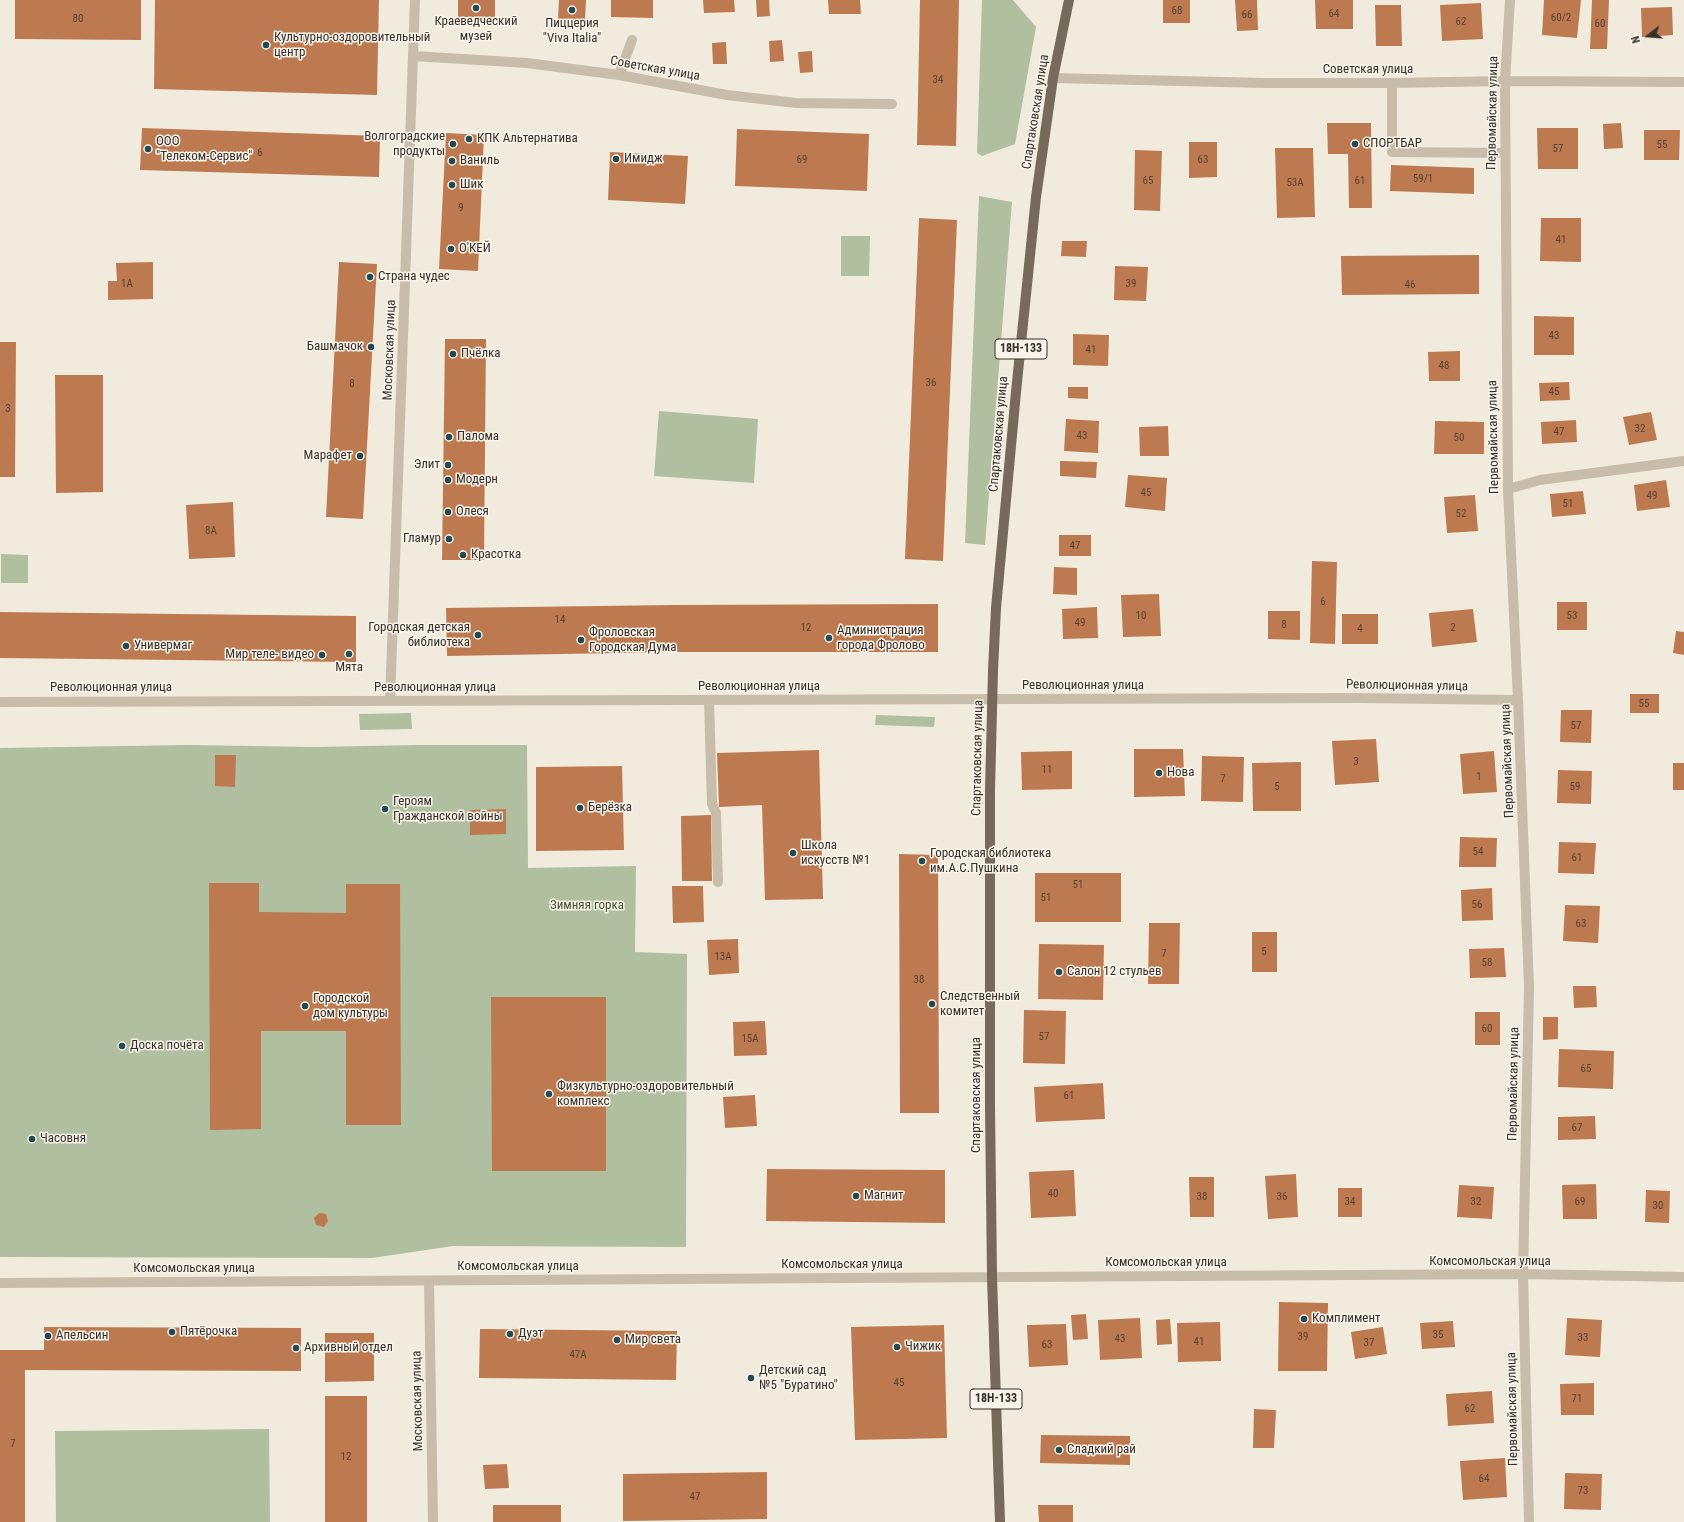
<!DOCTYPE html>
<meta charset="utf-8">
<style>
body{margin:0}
#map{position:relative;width:1684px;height:1522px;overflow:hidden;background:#f1ebde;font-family:"Roboto Condensed",sans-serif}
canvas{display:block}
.north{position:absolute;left:1628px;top:16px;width:40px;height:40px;-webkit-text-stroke:3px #f9f4ea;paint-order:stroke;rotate:253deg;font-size:11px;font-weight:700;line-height:16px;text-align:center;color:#362f2a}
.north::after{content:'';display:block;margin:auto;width:14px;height:18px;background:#362f2a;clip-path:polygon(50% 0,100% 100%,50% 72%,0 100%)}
</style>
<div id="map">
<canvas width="1684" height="1522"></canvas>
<div class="north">N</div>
</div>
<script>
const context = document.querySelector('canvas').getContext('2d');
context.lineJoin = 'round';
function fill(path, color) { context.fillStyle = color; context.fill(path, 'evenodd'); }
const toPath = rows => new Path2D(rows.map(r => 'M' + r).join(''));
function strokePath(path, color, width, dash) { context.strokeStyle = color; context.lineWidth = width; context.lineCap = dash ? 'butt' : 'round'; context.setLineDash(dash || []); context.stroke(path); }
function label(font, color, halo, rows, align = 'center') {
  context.font = font + ' "Roboto Condensed",sans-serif'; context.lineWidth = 3; context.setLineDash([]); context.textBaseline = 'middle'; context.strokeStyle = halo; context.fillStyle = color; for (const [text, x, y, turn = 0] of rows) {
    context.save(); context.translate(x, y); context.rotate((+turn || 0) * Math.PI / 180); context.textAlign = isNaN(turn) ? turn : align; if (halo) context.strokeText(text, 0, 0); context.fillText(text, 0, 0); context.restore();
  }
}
const green = toPath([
 [982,0,1013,0,1036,27,1015,144,982,156,977,153],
 [979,196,1012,202,985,545,965,543],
 [841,236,870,236,869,276,841,276],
 [659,411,758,419,754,483,654,476],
 [1,554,28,555,28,583,1,583],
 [411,713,412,729,360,730,359,714],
 [876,715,935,717,934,727,875,725],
 [188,745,315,747,417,745,527,745,528,868,636,866,635,952,687,954,686,1247,453,1246,372,1258,0,1257,0,748],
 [269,1429,270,1522,56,1522,55,1431]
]);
const building = toPath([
 [15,0,141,0,141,40,15,39],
 [155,0,379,0,377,95,154,89],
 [458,0,495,0,495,17,458,17],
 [559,0,586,0,585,20,558,19],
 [611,0,653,0,653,18,611,17],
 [703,0,734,0,735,12,704,13],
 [756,0,769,0,770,16,757,17],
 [828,0,860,0,861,14,829,14],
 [920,0,959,0,956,146,917,145],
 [1163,0,1190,0,1190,23,1163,23],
 [1235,0,1257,0,1258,30,1237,31],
 [1315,0,1353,0,1353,29,1316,29],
 [1544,0,1581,0,1577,38,1542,35],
 [1592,0,1609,0,1607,49,1590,49],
 [1481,3,1483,39,1442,41,1440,5],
 [1375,5,1401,5,1402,46,1376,46],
 [1672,7,1673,35,1642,37,1641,8],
 [782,40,784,61,770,62,769,41],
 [726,42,727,64,713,64,712,43],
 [812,51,813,72,800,73,798,52],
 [1327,123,1371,123,1372,208,1349,208,1348,154,1328,154],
 [1621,123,1623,148,1604,149,1603,124],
 [142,128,380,136,379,177,140,170],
 [1537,128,1578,128,1578,169,1538,169],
 [737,129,869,134,867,191,735,186],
 [1644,130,1680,130,1679,160,1644,160],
 [446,133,484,135,478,271,439,269],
 [1189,142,1217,142,1217,177,1189,178],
 [1275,148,1313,148,1315,217,1277,218],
 [1135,150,1162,151,1160,211,1134,210],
 [610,152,688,156,685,204,608,200],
 [1391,165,1474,168,1474,194,1390,191],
 [919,218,957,220,943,561,905,559],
 [1541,218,1581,218,1581,262,1540,261],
 [1062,241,1087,241,1086,257,1061,256],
 [1479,255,1479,294,1342,295,1341,256],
 [153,262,153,299,108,300,108,281,117,281,116,263],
 [339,262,377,264,363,519,326,517],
 [1115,266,1148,267,1146,301,1114,300],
 [1534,316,1574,317,1574,355,1534,355],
 [1073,334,1109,335,1108,366,1073,365],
 [445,339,486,339,484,560,442,560],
 [0,342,16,342,15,477,0,477],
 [1460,351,1460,381,1429,381,1428,352],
 [55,375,103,375,103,492,56,493],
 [1569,382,1570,400,1540,401,1539,383],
 [1068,387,1088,387,1088,399,1068,398],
 [1651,412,1657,440,1629,445,1623,417],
 [1066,419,1099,421,1098,453,1064,451],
 [1576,420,1577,442,1542,444,1541,422],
 [1435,421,1484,422,1484,454,1434,454],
 [1168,426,1169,456,1140,456,1139,427],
 [1060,461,1097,462,1096,478,1060,476],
 [1128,475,1167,478,1165,511,1125,507],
 [1666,480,1670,507,1637,511,1634,485],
 [1583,491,1586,514,1552,517,1550,494],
 [1475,495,1478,531,1447,533,1444,497],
 [233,502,235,557,189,559,186,505],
 [1059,535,1091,535,1091,556,1059,556],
 [1312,561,1337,562,1335,644,1310,643],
 [1054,567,1077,568,1077,595,1053,594],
 [1159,594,1161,636,1123,637,1121,595],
 [1557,602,1587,602,1587,630,1557,630],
 [938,604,938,652,674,652,447,656,446,608,673,605],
 [1097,607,1098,638,1063,639,1062,609],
 [1473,609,1477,642,1432,647,1429,613],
 [1268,611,1300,611,1300,640,1268,639],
 [0,612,356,616,356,662,0,658],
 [1342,614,1378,614,1378,644,1342,644],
 [1676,631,1684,632,1684,655,1673,653],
 [1630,694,1659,694,1659,713,1630,713],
 [1561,710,1592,710,1591,743,1560,742],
 [1376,739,1379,782,1335,785,1332,741],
 [1134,749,1183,749,1185,796,1134,797],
 [819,750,823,899,765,900,762,805,719,807,717,753],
 [1072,751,1072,789,1022,790,1021,752],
 [1494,751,1497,792,1463,794,1460,754],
 [215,755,236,755,235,787,215,786],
 [1202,756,1244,757,1243,802,1201,801],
 [1301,762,1301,811,1253,811,1252,763],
 [1673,763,1684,763,1684,790,1673,790],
 [622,766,624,850,536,851,536,767],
 [1558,770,1592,771,1591,804,1557,803],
 [506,809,506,834,470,835,470,810],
 [711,815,712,881,682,881,681,816],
 [1460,837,1497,838,1496,867,1459,867],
 [1559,842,1596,843,1594,874,1558,873],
 [899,854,938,855,939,1113,900,1113],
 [1035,873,1121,873,1121,922,1035,922],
 [209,883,259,883,259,912,346,913,346,884,400,884,401,1125,346,1125,346,1031,261,1031,261,1129,210,1130],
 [672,886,703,886,704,922,673,923],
 [1492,888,1493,920,1462,921,1461,890],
 [1565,905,1600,906,1598,943,1563,941],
 [1149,923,1180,923,1179,984,1148,984],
 [1252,932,1277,932,1277,972,1252,972],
 [738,939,739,973,709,975,707,940],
 [1039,944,1104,945,1103,1000,1038,999],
 [1504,948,1506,977,1470,978,1469,949],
 [1573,986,1596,986,1597,1007,1574,1008],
 [491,997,606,997,606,1171,492,1171],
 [1024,1010,1066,1011,1065,1064,1023,1063],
 [1475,1012,1500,1012,1500,1045,1475,1045],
 [1543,1017,1558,1017,1558,1039,1543,1040],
 [765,1021,767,1055,734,1056,733,1022],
 [1559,1049,1614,1051,1613,1089,1558,1087],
 [1103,1083,1105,1119,1036,1122,1034,1087],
 [755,1095,757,1126,725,1128,723,1097],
 [1595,1116,1596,1139,1558,1140,1558,1117],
 [767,1169,945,1170,945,1223,766,1221],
 [1074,1170,1076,1216,1031,1218,1029,1172],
 [1296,1174,1298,1217,1268,1219,1265,1176],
 [1189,1177,1214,1177,1214,1217,1190,1217],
 [1596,1184,1597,1219,1563,1219,1562,1185],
 [1459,1185,1494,1187,1492,1219,1457,1217],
 [1338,1188,1362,1188,1362,1217,1338,1217],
 [1646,1190,1670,1191,1669,1223,1645,1222],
 [319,1213,326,1214,328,1221,324,1227,316,1225,314,1218],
 [1279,1302,1328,1303,1327,1371,1278,1371],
 [1086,1314,1088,1339,1073,1340,1071,1315],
 [1140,1318,1142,1358,1100,1360,1098,1320],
 [1567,1318,1602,1320,1600,1357,1565,1355],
 [1170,1319,1172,1344,1157,1345,1156,1320],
 [1453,1321,1455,1347,1422,1349,1420,1323],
 [1220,1322,1221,1361,1178,1362,1177,1323],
 [1066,1324,1068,1365,1029,1367,1027,1325],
 [944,1325,947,1438,855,1440,851,1327],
 [44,1327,301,1328,301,1371,25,1370,25,1522,0,1522,0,1350,44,1350],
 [1383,1327,1387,1354,1355,1359,1351,1332],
 [480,1329,677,1331,676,1380,479,1378],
 [325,1333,374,1333,374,1381,325,1382],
 [1594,1383,1594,1415,1561,1415,1560,1384],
 [1492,1391,1494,1423,1448,1426,1446,1394],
 [325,1396,367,1396,367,1522,325,1522],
 [1254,1409,1276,1410,1274,1448,1253,1448],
 [1041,1435,1130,1436,1130,1465,1040,1463],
 [1505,1458,1507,1497,1463,1500,1460,1461],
 [507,1464,509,1488,485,1489,483,1465],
 [767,1472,767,1519,623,1521,623,1474],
 [1565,1473,1602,1474,1601,1510,1564,1509],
 [493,1505,561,1505,561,1522,493,1522],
 [1038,1505,1073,1505,1073,1522,1039,1522]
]);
const minor = toPath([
 [1510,0,1505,81,1508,489,1518,700,1529,987,1523,1274,1529,1522],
 [413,56,527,63,619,75,727,95,796,103,892,104],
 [619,75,632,40],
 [1053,78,1265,83,1392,83,1505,81,1684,82],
 [1392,83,1392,152,1505,153],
 [1508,489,1540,480,1684,461],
 [709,700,712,804,716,813,718,882],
 [390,701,415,0],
 [0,702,1360,698,1518,700],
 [429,1281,433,1522],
 [0,1283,1523,1274,1684,1277]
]);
const major = toPath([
 [1000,1522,992,1277,990,1105,990,790,993,670,996,608,1016,392,1036,197,1053,78,1069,0]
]);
const markers = [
 [476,8,4,"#224a55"],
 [572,10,4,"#224a55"],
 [266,45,4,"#224a55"],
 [469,139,4,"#224a55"],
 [453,144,4,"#224a55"],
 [1355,144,4,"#224a55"],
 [148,149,4,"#224a55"],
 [616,159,4,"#224a55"],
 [452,161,4,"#224a55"],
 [452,185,4,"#224a55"],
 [451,249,4,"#224a55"],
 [370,277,4,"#224a55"],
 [371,347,4,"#224a55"],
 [453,354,4,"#224a55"],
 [449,437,4,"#224a55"],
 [360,456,4,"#224a55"],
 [448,465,4,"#224a55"],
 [448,480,4,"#224a55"],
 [448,512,4,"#224a55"],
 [449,539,4,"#224a55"],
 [463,555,4,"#224a55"],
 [478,635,4,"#224a55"],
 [829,638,4,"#224a55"],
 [581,640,4,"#224a55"],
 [126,646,4,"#224a55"],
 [349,654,4,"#224a55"],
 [322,655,4,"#224a55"],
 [1159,773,4,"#224a55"],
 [580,808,4,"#224a55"],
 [385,809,4,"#224a55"],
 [793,853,4,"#224a55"],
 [922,861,4,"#224a55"],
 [1059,972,4,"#224a55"],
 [932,1004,4,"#224a55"],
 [305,1006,4,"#224a55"],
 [122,1046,4,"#224a55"],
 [549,1094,4,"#224a55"],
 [32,1139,4,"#224a55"],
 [856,1196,4,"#224a55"],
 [1304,1319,4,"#224a55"],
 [172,1332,4,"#224a55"],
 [510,1334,4,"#224a55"],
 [48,1336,4,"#224a55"],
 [617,1340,4,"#224a55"],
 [897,1347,4,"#224a55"],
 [296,1348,4,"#224a55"],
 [751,1378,4,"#224a55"],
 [1059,1450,4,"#224a55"]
];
const numberNames = [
 ["68",1177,11],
 ["64",1334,14],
 ["66",1247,15],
 ["60/2",1561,18],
 ["80",78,19],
 ["62",1461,22],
 ["60",1600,24],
 ["34",938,80],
 ["55",1662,145],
 ["57",1558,149],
 ["6",260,153],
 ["69",802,160],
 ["63",1203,160],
 ["59/1",1423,179],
 ["65",1148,181],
 ["61",1360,181],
 ["53А",1295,183],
 ["9",461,208],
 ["41",1561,240],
 ["1А",127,284],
 ["39",1131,284],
 ["46",1410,285],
 ["43",1554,336],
 ["41",1091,350],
 ["48",1444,366],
 ["36",931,383],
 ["8",352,384],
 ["45",1554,392],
 ["3",8,409],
 ["32",1640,429],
 ["47",1559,432],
 ["43",1082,436],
 ["50",1459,438],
 ["45",1146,493],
 ["49",1652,496],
 ["51",1568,504],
 ["52",1461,514],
 ["8А",211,531],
 ["47",1075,546],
 ["6",1323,602],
 ["10",1141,616],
 ["53",1572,616],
 ["14",560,620],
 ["49",1080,623],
 ["8",1284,625],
 ["12",806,628],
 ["2",1453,628],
 ["4",1360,629],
 ["55",1644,704],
 ["57",1576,726],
 ["3",1356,762],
 ["11",1047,770],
 ["1",1479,777],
 ["7",1223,779],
 ["5",1277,787],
 ["59",1575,787],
 ["54",1478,852],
 ["61",1577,858],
 ["51",1078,885],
 ["51",1046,898],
 ["56",1477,905],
 ["63",1581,924],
 ["5",1264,952],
 ["7",1164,954],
 ["13А",723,957],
 ["58",1487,963],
 ["38",919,980],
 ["60",1487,1029],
 ["57",1044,1037],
 ["15А",750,1039],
 ["65",1586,1069],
 ["61",1069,1096],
 ["67",1577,1128],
 ["40",1053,1194],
 ["38",1202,1197],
 ["36",1282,1197],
 ["34",1350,1202],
 ["32",1476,1202],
 ["69",1580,1202],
 ["30",1658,1206],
 ["35",1438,1335],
 ["39",1303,1337],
 ["33",1583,1338],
 ["43",1120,1339],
 ["41",1199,1342],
 ["37",1369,1343],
 ["63",1047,1345],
 ["47А",578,1355],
 ["45",899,1383],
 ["71",1577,1399],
 ["62",1470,1409],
 ["7",13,1444],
 ["12",346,1457],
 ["64",1484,1479],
 ["73",1583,1491],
 ["47",695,1497]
];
const shields = [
 [1021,349,52],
 [996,1399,52]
];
const shieldNames = [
 ["18Н-133",1021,349],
 ["18Н-133",996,1399]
];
const poiNames = [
 ["Краеведческий",476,22,"center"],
 ["музей",476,37,"center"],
 ["Пиццерия",572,24,"center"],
 ["\"Viva Italia\"",572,39,"center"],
 ["Культурно-оздоровительный",274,38],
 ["центр",274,53],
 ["Волгоградские",445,137,"right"],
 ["продукты",445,152,"right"],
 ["КПК Альтернатива",477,139],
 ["ООО",156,142],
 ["\"Телеком-Сервис\"",156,157],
 ["СПОРТБАР",1363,144],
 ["Имидж",624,159],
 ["Ваниль",460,161],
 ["Шик",460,185],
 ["О'КЕЙ",459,249],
 ["Страна чудес",378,277],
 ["Башмачок",363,347,"right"],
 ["Пчёлка",461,354],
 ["Палома",457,437],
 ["Марафет",352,456,"right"],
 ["Элит",440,465,"right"],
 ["Модерн",456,480],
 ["Олеся",456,512],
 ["Гламур",441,539,"right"],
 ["Красотка",471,555],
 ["Городская детская",470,628,"right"],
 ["библиотека",470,643,"right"],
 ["Администрация",837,631],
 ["города Фролово",837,646],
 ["Фроловская",589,633],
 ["Городская Дума",589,648],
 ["Универмаг",134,646],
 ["Мир теле- видео",314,655,"right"],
 ["Мята",349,668,"center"],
 ["Нова",1167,773],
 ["Героям",393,802],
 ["Гражданской войны",393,817],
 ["Берёзка",588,808],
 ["Школа",801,846],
 ["искусств №1",801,861],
 ["Городская библиотека",930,854],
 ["им.А.С.Пушкина",930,869],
 ["Салон 12 стульев",1067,972],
 ["Следственный",940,997],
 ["комитет",940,1012],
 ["Городской",313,999],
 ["дом культуры",313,1014],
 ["Доска почёта",130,1046],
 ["Физкультурно-оздоровительный",557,1087],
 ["комплекс",557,1102],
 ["Часовня",40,1139],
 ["Магнит",864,1196],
 ["Комплимент",1312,1319],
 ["Пятёрочка",180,1332],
 ["Дуэт",518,1334],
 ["Апельсин",56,1336],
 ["Мир света",625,1340],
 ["Чижик",905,1347],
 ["Архивный отдел",304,1348],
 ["Детский сад",759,1371],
 ["№5 \"Буратино\"",759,1386],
 ["Сладкий рай",1067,1450]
];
const streetNames = [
 ["Советская улица",655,69,10],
 ["Советская улица",1368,70],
 ["Спартаковская улица",1036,112,-81],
 ["Первомайская улица",1493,113,-89],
 ["Московская улица",390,350,-88],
 ["Спартаковская улица",999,434,-85],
 ["Первомайская улица",1494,437,-91],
 ["Революционная улица",1083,686],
 ["Революционная улица",1407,686,1],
 ["Революционная улица",759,687],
 ["Революционная улица",111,688],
 ["Революционная улица",435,688],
 ["Спартаковская улица",978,758,-89],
 ["Первомайская улица",1508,761,-92],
 ["Первомайская улица",1514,1084,-89],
 ["Спартаковская улица",977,1095,-90],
 ["Комсомольская улица",1490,1262],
 ["Комсомольская улица",1166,1263],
 ["Комсомольская улица",842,1265],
 ["Комсомольская улица",518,1267],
 ["Комсомольская улица",194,1269],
 ["Московская улица",418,1401,-91],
 ["Первомайская улица",1513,1409,-91]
];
const parkNames = [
 ["Зимняя горка",587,906]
];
fill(green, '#b0bf9f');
fill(building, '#bd7a50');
strokePath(minor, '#c8bcab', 10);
strokePath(major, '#77695c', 10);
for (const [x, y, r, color] of markers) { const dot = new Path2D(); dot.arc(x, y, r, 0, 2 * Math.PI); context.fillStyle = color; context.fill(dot); strokePath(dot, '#f9f4ea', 1.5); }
label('11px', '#584234', null, numberNames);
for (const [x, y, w] of shields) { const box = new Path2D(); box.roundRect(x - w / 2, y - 10, w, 20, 3); context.fillStyle = '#f9f4ea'; context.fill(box); strokePath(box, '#362f2a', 1); }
label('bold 12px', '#362f2a', null, shieldNames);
label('13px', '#362f2a', '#f9f4ea', poiNames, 'left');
label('13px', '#362f2a', '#f9f4ea', streetNames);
label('13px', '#41532f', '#f9f4ea', parkNames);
</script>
